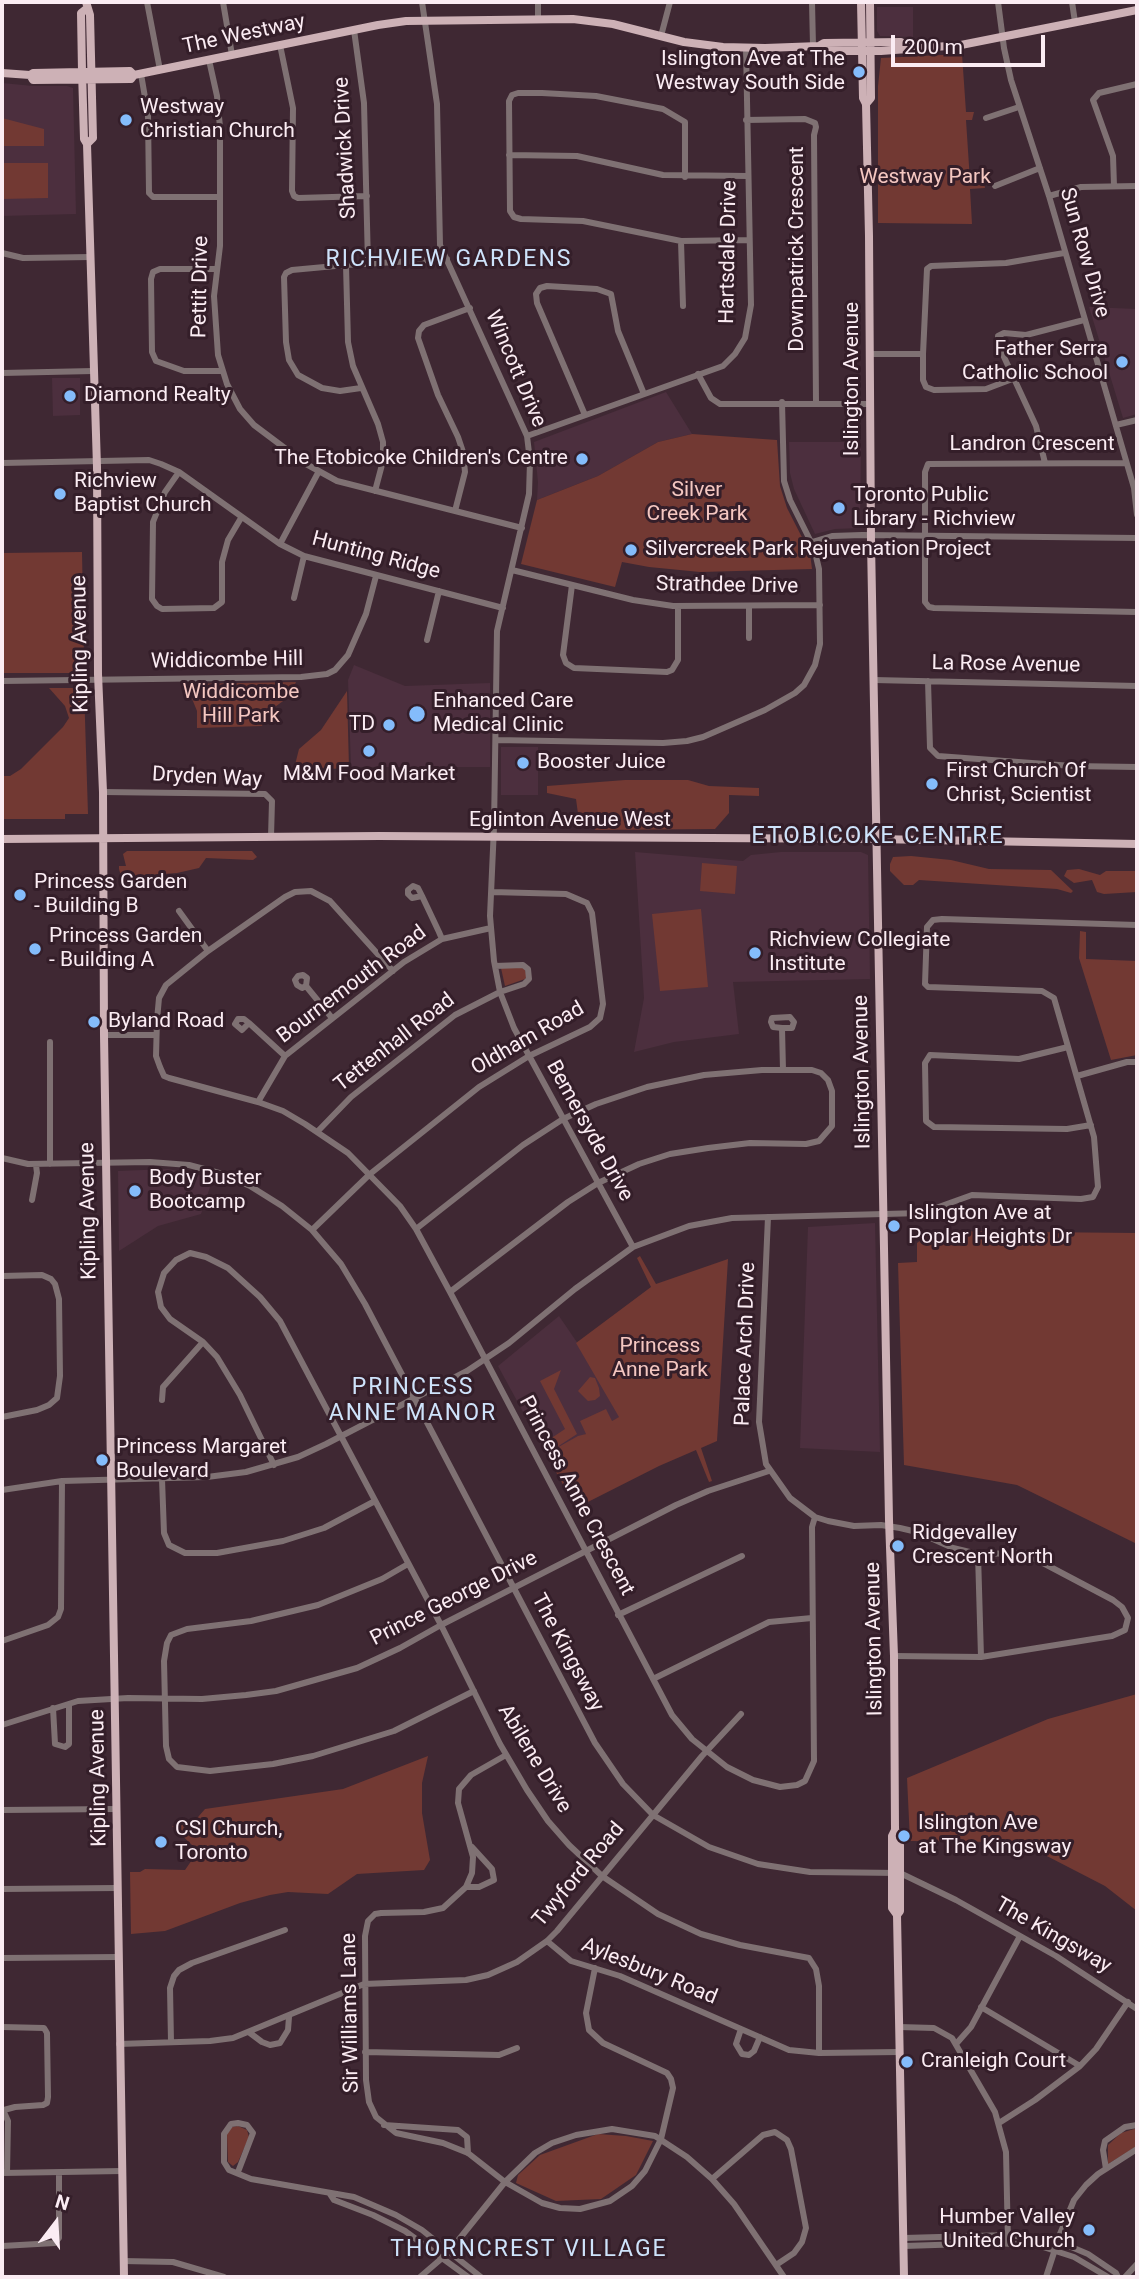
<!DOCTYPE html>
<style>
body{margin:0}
#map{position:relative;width:1139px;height:2279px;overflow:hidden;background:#3f2833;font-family:Roboto,sans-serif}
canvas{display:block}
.frame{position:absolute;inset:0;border:4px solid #fbecf3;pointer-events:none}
.north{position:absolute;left:21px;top:2188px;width:70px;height:70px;-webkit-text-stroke:5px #341e29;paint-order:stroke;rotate:17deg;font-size:19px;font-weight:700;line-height:28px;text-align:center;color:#fbecf3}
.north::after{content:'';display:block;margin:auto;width:24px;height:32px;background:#fbecf3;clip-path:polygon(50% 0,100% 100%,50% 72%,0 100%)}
.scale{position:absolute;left:891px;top:35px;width:154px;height:32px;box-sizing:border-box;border:4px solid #fbecf3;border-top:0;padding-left:9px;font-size:21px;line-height:24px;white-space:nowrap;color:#fbecf3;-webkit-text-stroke:5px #341e29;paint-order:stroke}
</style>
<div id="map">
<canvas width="1139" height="2279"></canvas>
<div class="frame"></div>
<div class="north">N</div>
<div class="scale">200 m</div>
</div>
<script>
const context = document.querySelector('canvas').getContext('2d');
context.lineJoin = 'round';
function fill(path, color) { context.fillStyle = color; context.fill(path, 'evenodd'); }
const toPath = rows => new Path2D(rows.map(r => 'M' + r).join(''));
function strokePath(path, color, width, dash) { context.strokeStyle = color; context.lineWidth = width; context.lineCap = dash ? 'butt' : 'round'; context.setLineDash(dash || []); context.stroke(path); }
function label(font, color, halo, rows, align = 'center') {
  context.font = font + ' Roboto,sans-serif'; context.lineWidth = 6; context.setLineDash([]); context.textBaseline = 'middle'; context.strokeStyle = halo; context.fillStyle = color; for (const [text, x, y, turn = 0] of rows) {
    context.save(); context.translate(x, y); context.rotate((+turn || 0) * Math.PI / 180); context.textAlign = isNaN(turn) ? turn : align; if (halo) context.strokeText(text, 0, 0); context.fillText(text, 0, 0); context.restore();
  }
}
const built = toPath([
 [877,7,913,7,913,37,880,36,877,31],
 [2,83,33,86,67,86,73,88,76,214,2,216],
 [1089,307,1137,309,1137,414,1123,418],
 [52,378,80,378,80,415,53,416],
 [666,392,692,434,658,442,598,476,537,500,538,482,534,442],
 [789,442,861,442,860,528,835,529,815,534,794,489,790,473],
 [354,665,405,686,490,683,490,767,351,767,348,680],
 [501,747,538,747,538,795,501,795],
 [635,852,743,861,751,855,781,852,861,852,868,855,870,979,733,982,739,1034,674,1042,634,1052,644,998],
 [168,1169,213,1178,201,1214,158,1226,119,1251,118,1171],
 [875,1223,880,1452,800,1448,808,1227],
 [559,1316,585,1354,620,1417,546,1454,498,1366]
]);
const green = toPath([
 [962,54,966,112,974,112,972,120,966,120,970,181,984,182,985,188,970,189,972,224,878,223,878,86,881,58],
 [2,118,44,129,44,146,2,146],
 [48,163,48,198,2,199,2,163],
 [692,434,777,440,780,486,787,508,810,553,812,569,700,572,649,567,622,562,615,587,521,564,537,500,598,476,658,442],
 [82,552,84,658,82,667,74,673,2,673,2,553],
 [296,682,290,696,268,712,262,726,197,728,197,711,186,684],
 [49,688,84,688,88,814,65,814,65,819,2,819,2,776,10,776,21,769,63,727,69,718,65,706],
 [347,691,349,768,329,769,295,765,299,749,321,730],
 [625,780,688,780,709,786,759,788,759,796,729,795,729,813,715,829,596,830,579,821,576,799,547,793,547,786],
 [127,851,252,851,257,857,253,860,206,858,199,868,177,873,125,877,121,876,119,869,119,866,126,866,123,854],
 [911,856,951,860,989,869,1051,870,1073,891,1071,893,1057,889,919,880,913,885,904,885,890,871,890,864,893,857],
 [702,863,737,866,735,894,700,891],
 [1079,869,1100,875,1106,871,1137,871,1137,892,1104,894,1097,892,1092,880,1074,883,1064,876,1067,870],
 [701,909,708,987,660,991,652,914],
 [1080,931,1086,932,1086,959,1137,961,1137,1055,1111,1060,1079,958],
 [524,967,527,976,525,979,505,986,501,968],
 [928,1231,1137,1233,1137,1544,1017,1485,904,1465,898,1263,917,1262,917,1243,927,1235],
 [640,1256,656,1284,728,1259,717,1441,701,1448,712,1481,709,1482,696,1450,659,1466,576,1508,546,1454,578,1436,586,1434,580,1421,606,1409,612,1421,619,1417,576,1343,651,1287,637,1258],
 [561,1370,554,1389,577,1434,554,1449,550,1439,565,1429,540,1381],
 [590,1377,595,1378,599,1388,600,1396,595,1400,588,1401,578,1391],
 [1137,1694,1137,1911,1105,1886,1041,1853,995,1842,910,1841,907,1778,1048,1719],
 [428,1756,422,1783,422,1813,430,1860,424,1870,357,1874,328,1894,288,1892,270,1895,240,1903,165,1931,131,1934,130,1872,140,1872,145,1869,185,1870,194,1857,192,1845,172,1826,192,1824,205,1809,343,1789],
 [238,2126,247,2130,249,2137,238,2162,233,2166,228,2162,227,2134,232,2127],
 [1134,2129,1137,2129,1137,2146,1108,2164,1108,2145,1121,2133],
 [598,2134,626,2136,653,2141,636,2175,601,2199,556,2201,516,2183,518,2175,540,2155]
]);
const minor = toPath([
 [147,2,160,70],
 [223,2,232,55],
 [422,2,437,104,440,245,527,436,530,461,529,494,497,631,494,827,490,916,494,961,500,992,514,1028,633,1247],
 [538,2,538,20],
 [812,2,813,46],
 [998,2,1004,48,1011,80,1049,196,1134,488,1137,515],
 [1072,2,1075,22],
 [354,30,364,103,368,264],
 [661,36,670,2],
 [280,45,293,108,292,191,294,196,298,198,367,196],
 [209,60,217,96,220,127,220,246,214,296,218,355,227,384,240,409,254,425,306,464,337,481,522,528],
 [141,74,148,115,149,193,153,197,219,197],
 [986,118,1019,107],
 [746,120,805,119,815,123,816,127,814,135,816,403],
 [509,155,577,156,663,175,748,176],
 [685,177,685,122,663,109,596,96,542,93,518,93,512,95,509,101,510,211,514,217,521,219,583,221,681,241,749,240],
 [995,186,1040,168],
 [1114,186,1113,156,1093,100,1099,93,1137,84],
 [1049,196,1081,187,1137,186],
 [681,241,683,306],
 [2,253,23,258,91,257],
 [346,265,348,342,353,366,378,424,383,442,383,461,375,491],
 [217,269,160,269,153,272,151,279,152,352,156,361,184,371,223,371],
 [870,354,923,354],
 [2,373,93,371],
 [698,374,711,398,720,404,870,404],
 [1015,378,986,389,934,390,926,387,923,380,923,354,927,269,931,266,1006,263,1064,253],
 [361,388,340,391,322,388,298,375,289,360,286,342,284,277,286,273,292,270,346,265,447,259],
 [585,415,537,303,536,294,540,288,547,286,597,289,611,294,618,331,644,394],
 [1116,425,1137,420],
 [527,436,723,366,735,354,745,338,751,305,746,48],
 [2,463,149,460,161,464,179,472,280,544,304,556,503,608],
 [1045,463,1036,426,998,344,998,336,1004,333,1026,335,1084,320],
 [1126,463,928,464,925,472,925,602,929,607,934,608,1137,612],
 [179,472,165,492,153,522,152,599,157,606,162,609,214,608,222,602,222,562,228,540,241,518],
 [455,511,465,472,463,452,458,437,438,395,418,338,419,331,424,325,470,308],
 [812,542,832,536,862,535,1137,538],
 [280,544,319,471],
 [512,570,633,600,673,606,820,605],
 [572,585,563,655,566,663,574,668,667,672,672,670,678,660,678,607],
 [294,598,304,556],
 [749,606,749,638],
 [427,640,439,591],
 [874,680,1137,686],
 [2,681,301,677,327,674,335,670,348,655,366,614,376,576],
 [928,681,930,748,938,756,1072,766,1137,767],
 [496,740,663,743,687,741,703,737,765,710,795,693,804,685,815,665,820,644,819,569,814,548,790,500,784,481,782,402],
 [103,792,265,794,272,801,271,837],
 [422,896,412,898,408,894,408,890,413,886,418,888,422,896,439,932,442,939],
 [179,911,208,951],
 [393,971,330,901,311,891,295,892,285,897,208,951,166,985,159,998,157,1020,156,1056,160,1067,164,1076,169,1078,258,1102,283,1111,305,1124,348,1153,400,1206,416,1229,450,1292,672,1715,692,1739,727,1767,753,1780,780,1787,797,1785,805,1781,814,1761,812,1527,815,1517],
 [306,986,302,988,297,985,295,980,298,976,303,975,307,978,306,986,332,1018],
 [249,1023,242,1030,235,1024,238,1019,244,1019,249,1023,285,1056],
 [782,1028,773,1027,771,1022,772,1018,790,1017,794,1022,792,1028,782,1028,783,1070],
 [104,1035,156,1035],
 [50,1042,50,1164],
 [1068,1047,1019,1059,930,1055,925,1063,926,1121,934,1127,1067,1129,1091,1125],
 [1077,1076,1127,1062,1137,1062],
 [258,1102,285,1056,404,962,442,939,491,928],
 [318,1131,351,1097,455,1015,500,992,524,984,529,979,528,969,523,965,495,966],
 [2,1158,28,1164,150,1162,189,1165,223,1174,250,1186,282,1206,312,1230,341,1264,365,1304,595,1743,623,1784,653,1815,709,1847,758,1864,810,1872,900,1873,956,1900,1056,1956,1137,2009],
 [32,1200,37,1173,36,1165],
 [768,1217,759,1422,766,1464,790,1498,815,1517,828,1521,854,1526,881,1525,900,1528,917,1532,953,1548,978,1554,1024,1553,1113,1600,1122,1607,1128,1618,1125,1630,1112,1636,981,1657,894,1656],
 [416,1229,523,1145,563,1119,596,1104,647,1087,704,1075,762,1070,812,1070,821,1073,828,1080,832,1091,832,1126,819,1141,806,1144,750,1143,708,1148,670,1154,639,1164,598,1183,568,1202,450,1292],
 [312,1230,370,1174,479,1087,529,1056,590,1027,600,1018,603,1004,592,913,587,903,566,894,492,892],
 [2,1276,42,1275,51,1279,55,1284,59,1299,60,1376,57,1398,49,1405,37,1410,2,1417],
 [162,1400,163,1387,203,1342],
 [274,1465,240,1395,217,1357,203,1342,170,1319,161,1307,158,1292,164,1273,176,1260,190,1253,206,1257,228,1268,260,1297,280,1321,441,1625,500,1744,527,1790,548,1821,569,1845,602,1876,658,1914,701,1934,740,1945,809,1958,816,1969,819,1986,819,2053],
 [162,1479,164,1533,169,1545,185,1553,217,1553,283,1541,324,1528,375,1501],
 [2,1490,62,1481,207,1477,246,1472,298,1457,326,1444,467,1371,509,1343,575,1289,633,1247,689,1226,732,1218,922,1213,972,1195,1081,1199,1093,1197,1098,1187,1094,1137,1054,998,1042,991,928,987,925,984,927,927,933,920,942,919,1137,925],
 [978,1554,981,1657],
 [408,1564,382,1579,318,1605,251,1621,187,1629,171,1635,167,1643,164,1661,166,1746,169,1759,177,1767,210,1771,273,1764,313,1756,394,1731,474,1691],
 [618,1615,742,1556],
 [2,1641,48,1625,58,1617,61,1609,62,1481],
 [653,1679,769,1622,812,1618],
 [53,1708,55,1744,65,1747,69,1744,69,1704],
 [2,1725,78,1701,128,1698,202,1699,246,1695,276,1691,357,1668,400,1648,441,1625,676,1505,708,1491,769,1471],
 [506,1755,471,1775,459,1789,458,1803,473,1857,472,1873,466,1887,443,1908,424,1912,381,1913,375,1914,368,1921,365,1936,366,2080,369,2102,376,2117,396,2133,443,2143,468,2153,505,2182,542,2203,560,2208,580,2209,610,2201,632,2186,645,2171,661,2139,673,2088,671,2079,667,2073,603,2043,589,2030,586,2013,595,1968],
 [2,1810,117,1809],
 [466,1887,479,1887,494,1880,492,1869,472,1847],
 [2,1889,117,1888],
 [547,1941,571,1961,620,1976,789,2050,819,2053,899,2052],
 [2,1958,118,1957],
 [981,2007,1080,2066],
 [2,2027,44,2028,47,2033,48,2097,47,2103,43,2105,15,2107,4,2110],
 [899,2027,934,2028,952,2038,995,2112,1006,2152,1008,2243],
 [741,2029,736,2044,742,2054,749,2055,754,2051,760,2037],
 [250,2033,262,2042,270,2045,280,2043,288,2030,289,2017],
 [171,2042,170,1988,174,1976,179,1970,192,1963,285,1930],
 [119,2044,210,2041,233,2038,364,1984,466,1980,488,1975,517,1962,547,1941,557,1931,702,1756,741,1714],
 [956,2044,971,2027,1020,1936],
 [365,2052,499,2055,517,2048],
 [3,2110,8,2121,7,2173],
 [999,2123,1035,2100,1080,2066,1096,2049,1128,2002],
 [384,2125,458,2130,467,2137,468,2153],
 [1106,2169,1103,2150,1105,2141,1125,2127,1137,2125],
 [238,2172,253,2133,247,2125,238,2123,231,2124,224,2134,224,2162,229,2170,251,2179,354,2197,396,2215,422,2230,481,2277],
 [2,2173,122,2171],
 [712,2179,763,2135,775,2132,787,2140,791,2149,806,2228,802,2242,794,2253,776,2265],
 [330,2194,334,2200,373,2215,405,2231,468,2277],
 [904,2238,1008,2235,1057,2241,1088,2254,1116,2273,1118,2277],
 [2,2246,55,2243,59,2238,59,2173],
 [904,2246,997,2243,1040,2246,1074,2257,1108,2277],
 [123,2261,173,2262,224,2277],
 [420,2277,448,2253,505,2182,535,2153,552,2143,576,2135,612,2129,655,2136,687,2157,712,2179,734,2204,784,2277],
 [1046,2277,1060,2234,1074,2200,1086,2185,1098,2174,1137,2149],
 [1125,2277,1137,2264]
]);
const major = toPath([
 [86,2,90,15,93,138,87,144],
 [861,2,863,98,866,104,869,236,871,542,889,1520,894,1656,895,1830,892,1836,892,1908,897,1915],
 [86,9,81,13,82,71,84,139,87,144,97,467,98,674,103,792,104,1035,124,2277],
 [819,46,823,51,881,51,961,45,1137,10],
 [2,73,30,75,33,73,130,71,134,75],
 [30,75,33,80,131,79,134,75,378,25,406,21,573,19,613,24,684,42,723,47,765,48,819,46,824,43,901,42,908,47],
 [866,104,871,98,870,2],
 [2,839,379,836,876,839,1137,844],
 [895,1830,900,1836,900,1911,897,1915,904,2277]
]);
const markers = [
 [859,72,7,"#84bcfb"],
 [126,120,7,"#84bcfb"],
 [1122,362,7,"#84bcfb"],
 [70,396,7,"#84bcfb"],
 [582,459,7,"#84bcfb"],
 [60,494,7,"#84bcfb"],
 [839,508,7,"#84bcfb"],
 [631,550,7,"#84bcfb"],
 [417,714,9,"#84bcfb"],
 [389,725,7,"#84bcfb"],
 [369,751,7,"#84bcfb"],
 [523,763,7,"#84bcfb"],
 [932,784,7,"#84bcfb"],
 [20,895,7,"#84bcfb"],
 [35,949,7,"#84bcfb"],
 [755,953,7,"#84bcfb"],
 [94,1022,7,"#84bcfb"],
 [135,1191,7,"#84bcfb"],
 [894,1226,7,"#84bcfb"],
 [102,1460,7,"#84bcfb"],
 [898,1546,7,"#84bcfb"],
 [904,1836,7,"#84bcfb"],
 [161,1842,7,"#84bcfb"],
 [907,2062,7,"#84bcfb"],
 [1089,2230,7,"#84bcfb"]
];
const streetNames = [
 ["The Westway",244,35,-12],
 ["Shadwick Drive",346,148,-93],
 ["Downpatrick Crescent",798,249,-90],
 ["Hartsdale Drive",729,252,-89],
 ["Sun Row Drive",1084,253,74],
 ["Pettit Drive",201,287,-89],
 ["Wincott Drive",515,369,67],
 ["Islington Avenue",853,379,-90],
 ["Landron Crescent",1032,445],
 ["Hunting Ridge",376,556,15],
 ["Strathdee Drive",727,586,1],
 ["Kipling Avenue",81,644,-91],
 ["Widdicombe Hill",227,661,-1],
 ["La Rose Avenue",1006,665,1],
 ["Dryden Way",207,778,3],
 ["Eglinton Avenue West",570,821],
 ["Bournemouth Road",352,985,-37],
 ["Oldham Road",528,1039,-30],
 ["Tettenhall Road",395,1043,-38],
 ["Islington Avenue",863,1072,-91],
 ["Bemersyde Drive",589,1131,61],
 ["Kipling Avenue",89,1211,-91],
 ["Palace Arch Drive",746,1344,-88],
 ["Princess Anne Crescent",576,1496,62],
 ["Prince George Drive",454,1599,-27],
 ["Islington Avenue",875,1639,-91],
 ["The Kingsway",567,1653,62],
 ["Abilene Drive",534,1759,59],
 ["Kipling Avenue",99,1778,-91],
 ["Twyford Road",579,1875,-50],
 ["The Kingsway",1053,1936,30],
 ["Aylesbury Road",649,1972,22],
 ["Sir Williams Lane",351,2013,-91]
];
const poiNames = [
 ["Islington Ave at The",845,60,"right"],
 ["Westway South Side",845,84,"right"],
 ["Westway",140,108],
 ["Christian Church",140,132],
 ["Father Serra",1108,350,"right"],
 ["Catholic School",1108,374,"right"],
 ["Diamond Realty",84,396],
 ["The Etobicoke Children's Centre",568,459,"right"],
 ["Richview",74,482],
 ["Baptist Church",74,506],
 ["Toronto Public",853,496],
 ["Library - Richview",853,520],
 ["Silvercreek Park Rejuvenation Project",645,550],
 ["Enhanced Care",433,702],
 ["Medical Clinic",433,726],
 ["TD",375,725,"right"],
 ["Booster Juice",537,763],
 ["First Church Of",946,772],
 ["Christ, Scientist",946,796],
 ["M&M Food Market",369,775,"center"],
 ["Princess Garden",34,883],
 ["- Building B",34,907],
 ["Princess Garden",49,937],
 ["- Building A",49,961],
 ["Richview Collegiate",769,941],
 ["Institute",769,965],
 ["Byland Road",108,1022],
 ["Body Buster",149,1179],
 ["Bootcamp",149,1203],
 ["Islington Ave at",908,1214],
 ["Poplar Heights Dr",908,1238],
 ["Princess Margaret",116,1448],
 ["Boulevard",116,1472],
 ["Ridgevalley",912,1534],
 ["Crescent North",912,1558],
 ["Islington Ave",918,1824],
 ["at The Kingsway",918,1848],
 ["CSI Church,",175,1830],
 ["Toronto",175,1854],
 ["Cranleigh Court",921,2062],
 ["Humber Valley",1075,2218,"right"],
 ["United Church",1075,2242,"right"]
];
const parkNames = [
 ["Westway Park",925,178],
 ["Silver",697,491],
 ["Creek Park",697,515],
 ["Widdicombe",241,693],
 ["Hill Park",241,717],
 ["Princess",660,1347],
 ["Anne Park",660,1371]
];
const neighbourhoodNames = [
 ["RICHVIEW GARDENS",449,260],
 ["PRINCESS",413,1388],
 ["ANNE MANOR",413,1414],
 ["THORNCREST VILLAGE",529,2250]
];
const quarterNames = [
 ["ETOBICOKE CENTRE",878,837]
];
fill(built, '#4c2f3e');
fill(green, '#723933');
strokePath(minor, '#7f7173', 6);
strokePath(major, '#cdb1b6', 8);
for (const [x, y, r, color] of markers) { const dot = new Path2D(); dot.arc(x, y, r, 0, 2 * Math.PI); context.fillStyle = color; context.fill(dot); strokePath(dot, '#341e29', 2.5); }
label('21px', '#fbecf3', '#341e29', streetNames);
label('21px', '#fbecf3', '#341e29', poiNames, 'left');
label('21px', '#f5c7c1', '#341e29', parkNames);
context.letterSpacing = '2px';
label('23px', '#cee3fb', '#341e29', neighbourhoodNames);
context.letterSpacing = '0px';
context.letterSpacing = '2px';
label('24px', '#cee3fb', '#341e29', quarterNames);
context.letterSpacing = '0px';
</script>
